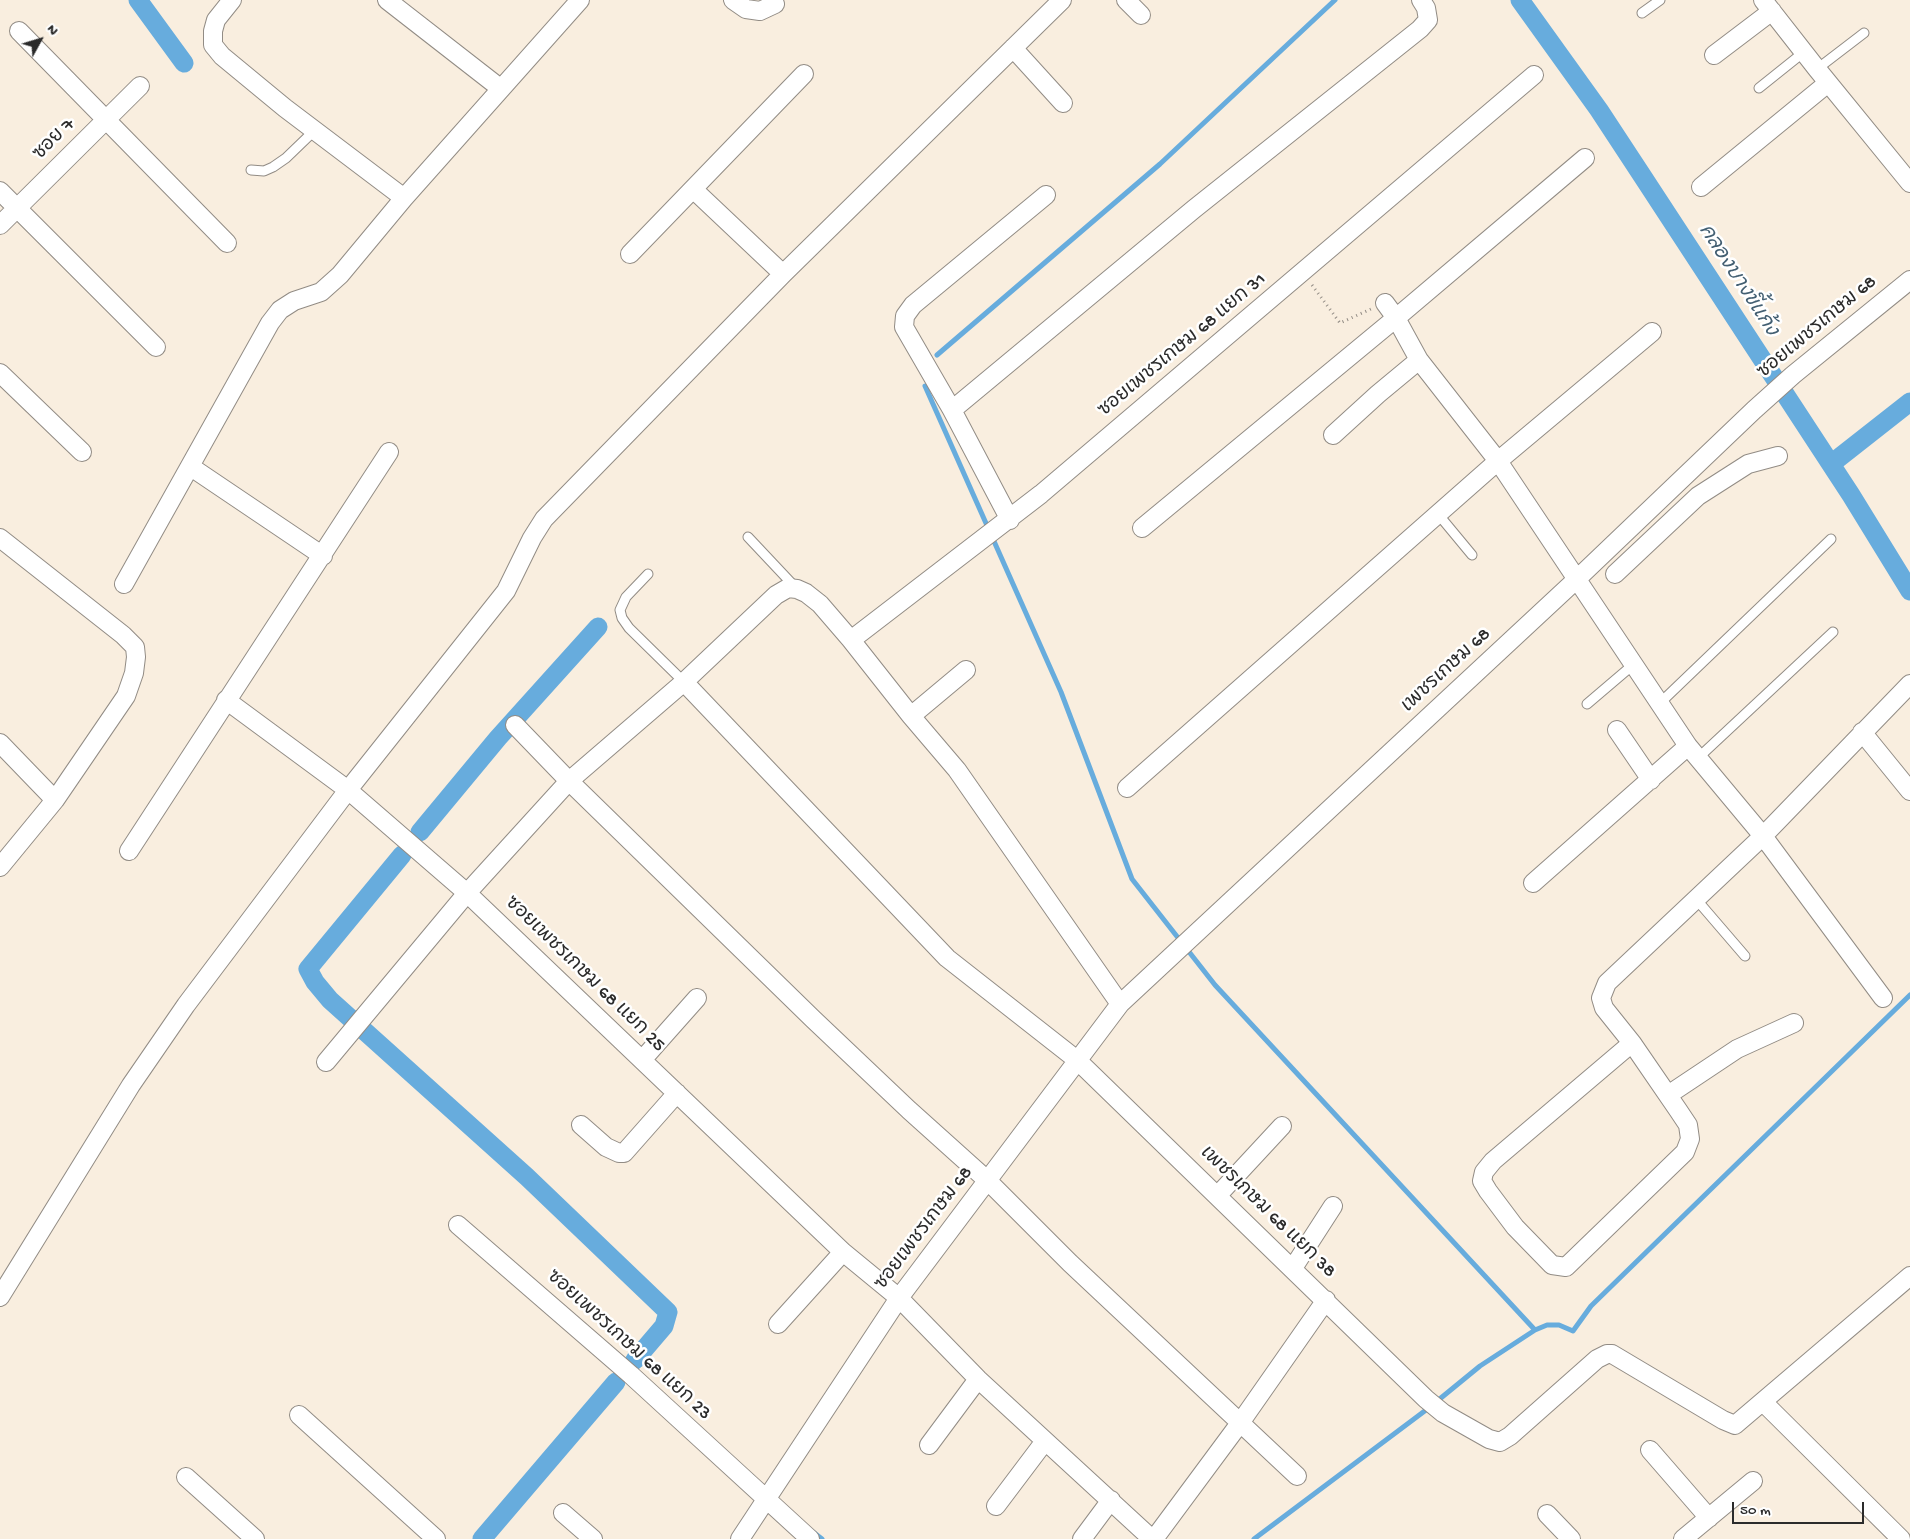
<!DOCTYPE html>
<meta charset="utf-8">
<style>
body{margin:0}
#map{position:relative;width:1910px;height:1539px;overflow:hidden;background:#f9eedf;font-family:"Gochi Hand",sans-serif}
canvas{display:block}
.north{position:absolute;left:15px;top:15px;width:50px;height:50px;-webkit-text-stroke:4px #fff;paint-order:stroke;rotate:51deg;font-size:14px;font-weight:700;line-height:20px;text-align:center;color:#2b2b2b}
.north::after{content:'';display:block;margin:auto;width:18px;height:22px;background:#2b2b2b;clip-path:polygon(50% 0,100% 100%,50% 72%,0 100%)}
.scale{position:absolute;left:1732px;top:1502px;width:132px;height:22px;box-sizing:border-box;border:2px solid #2b2b2b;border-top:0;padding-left:6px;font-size:15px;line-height:18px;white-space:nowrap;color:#2b2b2b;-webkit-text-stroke:4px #fff;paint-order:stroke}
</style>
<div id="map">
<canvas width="1910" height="1539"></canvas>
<div class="north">N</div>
<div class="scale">50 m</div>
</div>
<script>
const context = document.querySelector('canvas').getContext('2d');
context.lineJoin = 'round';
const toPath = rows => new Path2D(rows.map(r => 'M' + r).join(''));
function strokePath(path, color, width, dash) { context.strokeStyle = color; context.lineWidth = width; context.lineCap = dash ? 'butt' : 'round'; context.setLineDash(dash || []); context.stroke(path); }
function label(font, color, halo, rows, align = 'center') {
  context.font = font + ' "Gochi Hand","Playpen Sans Thai",sans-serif'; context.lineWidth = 5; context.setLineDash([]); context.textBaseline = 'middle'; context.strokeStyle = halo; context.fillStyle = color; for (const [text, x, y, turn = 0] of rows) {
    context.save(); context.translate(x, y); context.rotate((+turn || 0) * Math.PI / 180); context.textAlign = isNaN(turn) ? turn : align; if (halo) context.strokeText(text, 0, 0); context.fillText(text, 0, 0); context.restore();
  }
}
const stream = toPath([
 [937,355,1160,164,1335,0],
 [925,386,1061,692,1132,879,1215,985,1535,1330],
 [1436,1402,1480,1366,1535,1330,1547,1325,1559,1325,1573,1331,1591,1306,1910,995],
 [813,1532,822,1539],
 [1254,1539,1430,1407]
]);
const canal = toPath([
 [138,0,184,63],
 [1520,0,1599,110,1643,177,1851,495,1910,591],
 [1831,464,1910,402],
 [420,832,498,738,598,627],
 [402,855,308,969,315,982,330,1000,527,1177,668,1312,664,1326,635,1360],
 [482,1539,616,1382]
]);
const path = toPath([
 [1312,285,1340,323,1371,309]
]);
const lane = toPath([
 [1642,13,1660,0],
 [1817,69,1864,33],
 [1759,88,1804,52],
 [251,170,264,171,273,167,286,158,314,131],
 [1438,514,1472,555],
 [748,537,796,588],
 [648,574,626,597,620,610,622,618,629,628,684,682],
 [1587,704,1634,664],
 [1659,704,1831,539],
 [1698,758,1833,632],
 [1696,899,1745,956]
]);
const street = toPath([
 [232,0,216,20,213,31,213,45,222,56,285,108,404,198],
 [387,0,500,88],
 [733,0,746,9,760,11,775,4],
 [1126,0,1141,15],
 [1763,0,1817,69,1910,183],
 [19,31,227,243],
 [1013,48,1063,103],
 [1714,55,1772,11],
 [1701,187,1828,83],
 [693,189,783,274],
 [0,191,156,347],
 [0,225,140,86],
 [630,254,804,74],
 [1385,303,1396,318,1419,360,1498,461,1688,746,1763,836,1883,998],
 [0,373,82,452],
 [952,410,1194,209,1420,29,1428,20,1426,8,1421,0],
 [1333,435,1378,394,1419,360],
 [191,467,323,556],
 [1010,520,952,410,904,327,905,316,913,305,1046,195],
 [1142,528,1396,318,1585,158],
 [0,538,123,635,135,647,136,657,134,673,126,696,55,800,0,867],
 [1615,574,1698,496,1748,464,1778,456],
 [124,584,270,323,280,310,294,301,321,292,340,275,404,198,580,0],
 [851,640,1041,494,1534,75],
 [684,682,776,595,788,588,797,589,806,593,820,604,851,640,911,716,957,770,1120,1004],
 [226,700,348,790,467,893,843,1252,899,1298,978,1379,1152,1539],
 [911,716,966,670],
 [515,725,569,781,813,1019,909,1110,988,1181,1070,1263,1297,1476],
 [1617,730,1651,780],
 [1862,732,1910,791],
 [0,743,55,800],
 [1127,788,1498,461,1652,332],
 [129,851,389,452],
 [1533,883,1688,746],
 [1632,1043,1493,1161,1484,1172,1482,1181,1488,1191,1515,1227,1552,1265,1566,1267,1685,1152,1690,1139,1688,1125,1678,1110,1632,1043,1604,1008,1601,998,1607,983,1763,836,1910,684],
 [642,1060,697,998],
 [326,1062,467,893,569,781,684,682,947,958,1077,1060,1426,1399,1443,1413,1489,1439,1500,1442,1510,1436,1597,1359,1607,1354,1612,1354,1723,1420,1735,1425,1910,1276],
 [1668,1095,1737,1049,1794,1023],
 [581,1125,606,1147,619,1153,624,1153,677,1093],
 [1218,1195,1282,1126],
 [458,1225,631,1375,810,1539],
 [1293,1268,1333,1206],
 [0,1297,131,1085,186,1005,348,790,506,591,532,538,544,519,783,274,1062,0],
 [778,1324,843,1252],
 [1763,1402,1901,1539],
 [299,1415,436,1539],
 [929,1445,978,1379],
 [1650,1450,1709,1518],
 [186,1477,255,1539],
 [996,1506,1045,1441],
 [563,1513,593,1539],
 [1547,1514,1571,1539],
 [740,1539,899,1298,1120,1004,1578,578,1754,410,1793,375,1910,280],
 [1082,1539,1111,1500],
 [1154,1539,1240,1423,1326,1300],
 [1683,1539,1753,1481]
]);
const streetNames = [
 ["ซอย 7",55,140,-45],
 ["ซอยเพชรเกษม 68",1818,328,-40],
 ["ซอยเพชรเกษม 68 แยก 31",1183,346,-40],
 ["เพชรเกษม 68",1447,671,-43],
 ["ซอยเพชรเกษม 68 แยก 25",584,975,44],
 ["เพชรเกษม 68 แยก 38",1267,1213,44],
 ["ซอยเพชรเกษม 68",925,1229,-53],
 ["ซอยเพชรเกษม 68 แยก 23",628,1346,42]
];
const waterNames = [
 ["คลองบางขี้แก้ง",1737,281,57]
];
strokePath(stream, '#67acdd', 5);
strokePath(canal, '#67acdd', 19);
strokePath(lane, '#928c85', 11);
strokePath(street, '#928c85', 20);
strokePath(path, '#928c85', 3, [1, 4]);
strokePath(lane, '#fff', 9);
strokePath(street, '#fff', 18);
label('19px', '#2b2b2b', '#fff', streetNames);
label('italic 20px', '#435f72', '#fff', waterNames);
</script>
